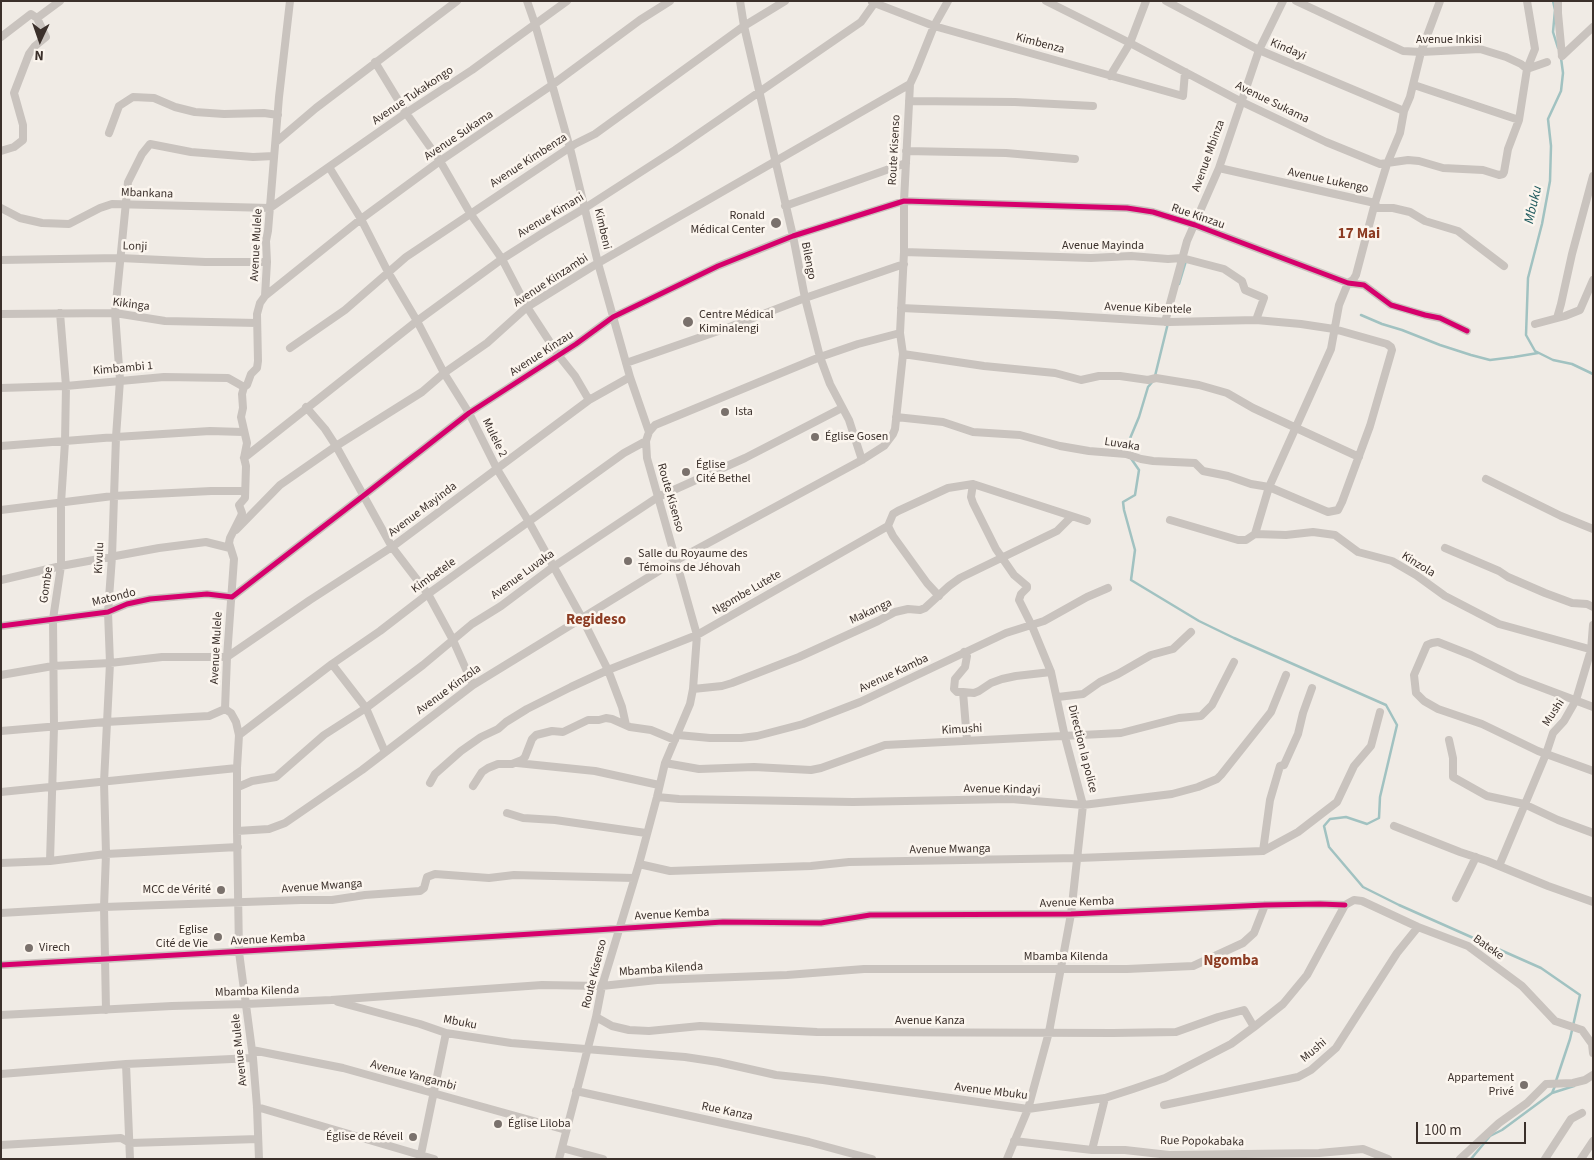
<!DOCTYPE html>
<meta charset="utf-8">
<style>
body{margin:0}
#map{position:relative;width:1594px;height:1160px;overflow:hidden;background:#f0ebe5;font-family:"Source Sans 3",sans-serif}
canvas{display:block}
.frame{position:absolute;inset:0;border:2px solid #3b302b;pointer-events:none}
.north{position:absolute;left:15px;top:15px;width:50px;height:50px;-webkit-text-stroke:4px #fbf5ee;paint-order:stroke;rotate:183deg;font-size:14px;font-weight:700;line-height:20px;text-align:center;color:#3b302b}
.north::after{content:'';display:block;margin:auto;width:18px;height:22px;background:#3b302b;clip-path:polygon(50% 0,100% 100%,50% 72%,0 100%)}
.scale{position:absolute;left:1416px;top:1122px;width:110px;height:22px;box-sizing:border-box;border:2px solid #3b302b;border-top:0;padding-left:6px;font-size:15px;line-height:18px;white-space:nowrap;color:#3b302b;-webkit-text-stroke:4px #fbf5ee;paint-order:stroke}
</style>
<div id="map">
<canvas width="1594" height="1160"></canvas>
<div class="frame"></div>
<div class="north">N</div>
<div class="scale">100 m</div>
</div>
<script>
const context = document.querySelector('canvas').getContext('2d');
context.lineJoin = 'round';
const toPath = rows => new Path2D(rows.map(r => 'M' + r).join(''));
function strokePath(path, color, width, dash) { context.strokeStyle = color; context.lineWidth = width; context.lineCap = dash ? 'butt' : 'round'; context.setLineDash(dash || []); context.stroke(path); }
function label(font, color, halo, rows, align = 'center') {
  context.font = font + ' "Source Sans 3",sans-serif'; context.lineWidth = 5; context.setLineDash([]); context.textBaseline = 'middle'; context.strokeStyle = halo; context.fillStyle = color; for (const [text, x, y, turn = 0] of rows) {
    context.save(); context.translate(x, y); context.rotate((+turn || 0) * Math.PI / 180); context.textAlign = isNaN(turn) ? turn : align; if (halo) context.strokeText(text, 0, 0); context.fillText(text, 0, 0); context.restore();
  }
}
const stream = toPath([
 [1553,1,1555,10,1553,32,1558,48],
 [1561,58,1563,73,1561,91,1548,119,1551,146,1550,181,1542,224,1528,278,1526,335,1535,351,1553,360,1572,364,1593,374],
 [1179,284,1186,261],
 [1361,315,1382,324,1402,330,1440,345,1471,355,1490,360,1514,357,1538,353],
 [1155,376,1168,323],
 [1128,452,1126,448,1139,417,1148,387,1153,381],
 [1130,457,1139,470,1135,495,1123,502,1124,510,1135,550,1131,580,1199,621,1234,638,1386,705,1397,725,1380,797,1379,818,1367,824,1346,817,1330,819,1324,826,1329,847,1363,887,1399,905,1541,968,1580,995,1570,1039,1556,1081],
 [1552,1093,1555,1086],
 [1471,1159,1490,1136,1502,1130,1552,1093,1574,1086]
]);
const street = toPath([
 [527,1,535,24,570,148,598,263,630,377,649,432],
 [740,1,744,26,793,236,805,298,820,357,830,384,849,420,862,460],
 [1046,1,1130,43,1240,101,1326,142,1380,164,1408,160,1419,161,1443,168,1483,170,1499,175,1503,174,1504,172,1508,149,1519,120,1527,69,1535,49,1527,1],
 [1166,1,1259,50,1404,111],
 [1296,1,1403,51,1421,52,1480,49,1506,57,1521,64,1527,69,1547,62],
 [1558,1,1558,13,1562,56],
 [872,2,934,26,1183,96,1185,72],
 [1,37,31,14,37,18,60,1],
 [1562,56,1593,27],
 [375,62,406,113,440,161,470,213,502,259,527,307,559,356,575,376,589,400],
 [1110,76,1130,43,1146,1],
 [1414,85,1519,120],
 [909,101,1015,102,1093,106],
 [109,133,119,106,133,97,154,98,175,107,195,112,224,114,264,113,278,115],
 [276,142,316,108,457,1],
 [1,151,14,147,23,140,23,125,14,93,29,54,35,46,46,37,37,18],
 [906,151,1006,153,1075,159],
 [329,167,361,219,388,272,417,321,444,373,469,413,497,469,529,522,582,618,608,670,622,707,626,725],
 [1219,168,1375,203,1377,208,1393,208,1410,212,1425,221,1458,231,1504,266],
 [785,206,906,163],
 [1,208,20,218,42,223,69,224,100,208,112,204,270,208,406,113,472,70,567,1],
 [904,252,1091,258,1131,256,1168,259,1182,258,1224,269,1242,281,1245,290,1264,298,1256,320],
 [1,260,120,258,205,262,267,262],
 [265,296,361,219,440,161,552,85,640,20,670,1],
 [1,314,115,313,165,321,257,323],
 [1557,318,1561,304,1572,254,1593,176],
 [1165,322,1187,241,1219,168,1259,50,1283,1],
 [1535,324,1565,316,1580,310,1593,280],
 [290,348,345,310,406,257,575,144,595,134,744,26,785,1],
 [903,354,984,366,1055,373,1081,380,1099,376,1120,376,1148,380,1156,378,1199,385,1227,393,1253,408,1359,457],
 [626,363,727,328,805,298,904,264],
 [1,388,66,386,164,377,228,378,244,387],
 [306,407,325,429,336,446,392,547,428,594,453,640,473,685],
 [896,417,943,422,973,432,1020,435,1060,446,1089,451,1126,454,1141,459,1153,461,1195,463,1203,471,1228,476,1251,484,1269,487,1328,512,1338,510,1342,502,1370,426,1392,350,1391,347,1387,344,1334,329,1301,324,1256,320,1169,322,1056,315,901,308],
 [1,446,116,437,210,431,243,432],
 [244,458,417,321,502,259,543,233,585,208,675,150,861,22,876,1],
 [1486,479,1561,516,1593,529],
 [973,484,971,497,973,503,996,549,1014,575,1027,586,1027,588,1021,594,1019,600,1032,626,1051,672,1065,737,1083,805,1071,914,1049,1032,1028,1109,1007,1159],
 [1,510,113,496,211,491,245,491],
 [1170,520,1238,540,1246,540,1255,534,1286,535,1313,532,1335,535,1358,552,1392,561,1416,575,1445,596,1499,624,1593,650],
 [888,526,893,536,927,583,939,596],
 [236,530,280,485,336,446,422,392,444,373,487,343,527,307,598,263,910,84],
 [1255,534,1269,487,1331,349,1339,305,1348,283,1353,280,1356,275,1375,203,1387,164,1400,133,1404,111,1410,97,1421,52,1440,1],
 [1445,548,1499,571,1508,577,1545,593,1572,603,1587,604,1593,607],
 [1,580,61,566,159,548,206,542,230,548],
 [1,626,108,612,127,604,150,599,207,594,232,597,363,496,469,413,576,344,613,317,718,266,793,236,904,201,1127,208,1153,212,1195,225,1348,283,1364,285,1391,305,1425,315,1440,318,1467,331],
 [964,652,967,656,965,667,955,679,954,689,957,692,963,692,967,740],
 [332,664,366,708,385,752],
 [1,675,53,666,110,663,162,657,227,657,310,600,392,547,589,400,630,377],
 [693,689,722,686,732,683,799,657,878,621,895,612,908,609,920,610,925,608,949,586,960,578,1057,531,1071,517],
 [963,692,974,693,979,691,991,683,1002,679,1016,676,1051,672],
 [1058,697,1083,694,1100,682,1118,674,1151,655,1173,649,1191,632],
 [1593,707,1519,679,1471,655,1438,642,1432,643,1427,645,1414,675,1416,693,1424,701,1438,709,1482,724,1538,751,1593,771],
 [1,731,106,722,209,716,225,709],
 [239,735,332,664,380,631,428,594,624,453,646,441],
 [678,735,710,738,741,738,757,736,803,724,860,702,1006,633,1044,621,1087,597,1108,588],
 [1449,740,1453,758,1453,777,1487,796,1524,804,1558,820,1593,833],
 [517,763,595,771,659,785],
 [665,763,699,769,754,767,811,770,821,768,885,745,1121,733,1179,718,1201,716,1212,705,1234,662],
 [430,783,435,774,461,751,481,737,498,729,506,722,527,709,571,687,608,670,697,635,888,526,893,514,898,511,948,488,973,484,1087,521],
 [473,786,482,772,488,768,498,764,512,764,522,760,525,757,532,739,536,735,552,731,563,732,588,720,599,720,606,718,612,719,630,727,651,730,675,740],
 [238,787,252,781,276,777,324,735,366,708,423,665,472,624,501,606,553,567,658,497,745,458,842,408],
 [1,792,237,768],
 [657,797,679,799,853,802,1011,799,1083,805,1172,794,1198,787,1217,779,1221,775,1271,712,1286,675],
 [507,813,523,818,555,820,646,833],
 [1394,826,1460,852,1487,861,1548,886,1593,902],
 [237,831,269,829,285,823,362,770,473,685,675,561,862,460,884,446,893,434,895,429,903,354,900,333,904,252,904,201,910,84,916,71,934,26,948,1],
 [1263,851,1270,800,1280,766,1284,765,1298,734,1303,713,1312,688],
 [50,861,54,727,53,619,61,566,61,503,65,442,66,386,60,313],
 [1,863,50,861,106,854,238,847],
 [639,864,670,871,811,866,849,862,1078,858,1263,851,1298,832,1337,802,1354,766,1371,746,1380,712],
 [1499,866,1546,754,1553,733,1564,721,1576,700,1591,650,1593,625],
 [1456,898,1476,857],
 [1345,905,1354,900,1362,901,1418,927,1468,946,1522,986,1555,1021,1582,1030,1592,1044,1593,1053],
 [1,913,104,907,301,900,332,900,365,895,420,891,424,888,427,877,435,874,489,878,514,875,634,878],
 [1,965,420,941,723,922,821,923,870,915,1071,914,1265,905,1320,904,1345,905],
 [338,1002,420,1024,446,1033,511,1043,685,1057,718,1062,776,1075,823,1080,1028,1109,1105,1098,1133,1089,1165,1078,1231,1044,1254,1027,1283,1004,1307,975,1345,905],
 [106,1010,104,907,106,854,104,782,110,663,108,612,112,557,116,437,120,380,115,313,128,182,142,154,150,144,191,152,253,157,274,156],
 [1,1015,172,1006,246,1004,331,1000,542,985,602,986,657,980,787,975,864,969,1127,969,1193,966,1243,943,1254,933,1265,905],
 [596,1017,612,1026,629,1030,649,1031,700,1026,817,1032,1113,1033,1176,1032,1218,1017,1244,1010,1254,1027],
 [252,1050,343,1068,566,1130],
 [126,1064,130,1159],
 [1,1074,126,1064,253,1058],
 [576,1091,809,1142,872,1159],
 [1164,1105,1298,1077,1311,1070,1336,1048,1397,953,1418,927],
 [257,1107,434,1159],
 [1014,1141,1092,1150,1125,1150,1169,1155,1319,1153,1363,1149,1388,1159],
 [1,1145,121,1138,130,1143,258,1139],
 [562,1148,603,1159],
 [1092,1150,1105,1098],
 [259,1159,257,1107,253,1058,239,952,237,831,237,768,239,735,236,722,231,713,225,709,227,657,234,559,229,543,230,538,241,516,242,513,239,505,245,498,246,466,244,458,247,443,241,417,243,408,242,394,244,387,247,385,251,374,257,368,258,361,257,314,260,303,265,296,267,262,266,241,268,231,279,97,290,1],
 [420,1159,446,1033],
 [559,1159,596,1017,602,986,639,864,657,797,665,763,690,704,693,689,697,635,647,458,646,441,649,432,655,425,820,357,858,344,900,333],
 [1460,1159,1499,1123,1527,1103,1546,1084,1573,1083,1585,1080,1593,1075],
 [1545,1159,1571,1119,1582,1113],
 [1581,1159,1593,1141]
]);
const cycleway = toPath([
 [1,626,108,612,127,604,150,599,207,594,232,597,363,496,469,413,576,344,613,317,718,266,793,236,904,201,1127,208,1153,212,1195,225,1348,283,1364,285,1391,305,1425,315,1440,318,1467,331],
 [1,965,420,941,723,922,821,923,870,915,1071,914,1265,905,1320,904,1345,905]
]);
const markers = [
 [776,223,6,"#7a716c"],
 [688,322,6,"#7a716c"],
 [725,412,5,"#7a716c"],
 [815,437,5,"#7a716c"],
 [686,472,5,"#7a716c"],
 [628,561,5,"#7a716c"],
 [221,890,5,"#7a716c"],
 [218,937,5,"#7a716c"],
 [29,948,5,"#7a716c"],
 [1524,1085,5,"#7a716c"],
 [498,1124,5,"#7a716c"],
 [413,1137,5,"#7a716c"]
];
const streetNames = [
 ["Avenue Inkisi",1449,40],
 ["Kimbenza",1040,44,15],
 ["Kindayi",1288,50,23],
 ["Avenue Tukakongo",413,96,-34],
 ["Avenue Sukama",1272,103,26],
 ["Avenue Sukama",459,136,-34],
 ["Route Kisenso",895,150,-87],
 ["Avenue Mbinza",1209,156,-70],
 ["Avenue Kimbenza",529,161,-33],
 ["Avenue Lukengo",1328,181,12],
 ["Mbankana",147,194,2],
 ["Avenue Kimani",551,216,-31],
 ["Rue Kinzau",1198,217,19],
 ["Kimbeni",602,229,77],
 ["Avenue Mulele",257,245,-87],
 ["Avenue Mayinda",1103,246],
 ["Lonji",135,247,2],
 ["Bilengo",808,261,79],
 ["Avenue Kinzambi",551,281,-33],
 ["Kikinga",131,305,7],
 ["Avenue Kibentele",1148,309,2],
 ["Avenue Kinzau",542,354,-33],
 ["Kimbambi 1",123,369,-5],
 ["Mulele 2",494,438,64],
 ["Luvaka",1122,445,9],
 ["Route Kisenso",670,498,74],
 ["Avenue Mayinda",423,510,-37],
 ["Kivulu",100,558,-87],
 ["Kinzola",1418,565,32],
 ["Avenue Luvaka",523,575,-36],
 ["Kimbetele",434,576,-36],
 ["Gombe",47,585,-82],
 ["Ngombe Lutete",747,593,-30],
 ["Matondo",114,598,-14],
 ["Makanga",871,612,-25],
 ["Avenue Mulele",217,648,-87],
 ["Avenue Kamba",894,674,-25],
 ["Avenue Kinzola",449,690,-36],
 ["Mushi",1554,713,-57],
 ["Kimushi",962,730,-3],
 ["Direction la police",1082,749,76],
 ["Avenue Kindayi",1002,790,1],
 ["Avenue Mwanga",950,850,-1],
 ["Avenue Mwanga",322,887,-4],
 ["Avenue Kemba",1077,903,-2],
 ["Avenue Kemba",672,915,-3],
 ["Avenue Kemba",268,940,-3],
 ["Bateke",1488,948,35],
 ["Mbamba Kilenda",1066,957],
 ["Mbamba Kilenda",661,970,-4],
 ["Route Kisenso",595,974,-76],
 ["Mbamba Kilenda",257,992,-2],
 ["Avenue Kanza",930,1021],
 ["Mbuku",460,1023,11],
 ["Avenue Mulele",240,1050,-96],
 ["Mushi",1314,1051,-40],
 ["Avenue Yangambi",413,1076,15],
 ["Avenue Mbuku",991,1092,7],
 ["Rue Kanza",727,1112,12],
 ["Rue Popokabaka",1202,1142,1]
];
const poiNames = [
 ["Ronald",765,216,"right"],
 ["Médical Center",765,230,"right"],
 ["Centre Médical",699,315],
 ["Kiminalengi",699,329],
 ["Ista",735,412],
 ["Église Gosen",825,437],
 ["Église",696,465],
 ["Cité Bethel",696,479],
 ["Salle du Royaume des",638,554],
 ["Témoins de Jéhovah",638,568],
 ["MCC de Vérité",211,890,"right"],
 ["Eglise",208,930,"right"],
 ["Cité de Vie",208,944,"right"],
 ["Virech",39,948],
 ["Appartement",1514,1078,"right"],
 ["Privé",1514,1092,"right"],
 ["Église Liloba",508,1124],
 ["Église de Réveil",403,1137,"right"]
];
const waterNames = [
 ["Mbuku",1534,205,-77]
];
const quarterNames = [
 ["17 Mai",1359,235],
 ["Regideso",596,621],
 ["Ngomba",1231,962]
];
strokePath(stream, '#a1c2c1', 2.5);
strokePath(street, '#c9c3be', 8);
strokePath(cycleway, '#d6006c', 5);
for (const [x, y, r, color] of markers) { const dot = new Path2D(); dot.arc(x, y, r, 0, 2 * Math.PI); context.fillStyle = color; context.fill(dot); strokePath(dot, '#fbf5ee', 2); }
label('12px', '#3b302b', '#fbf5ee', streetNames);
label('12px', '#3b302b', '#fbf5ee', poiNames, 'left');
label('italic 14px', '#1f5a5e', '#fbf5ee', waterNames);
label('bold 15px', '#8c3b22', '#fbf5ee', quarterNames);
</script>
